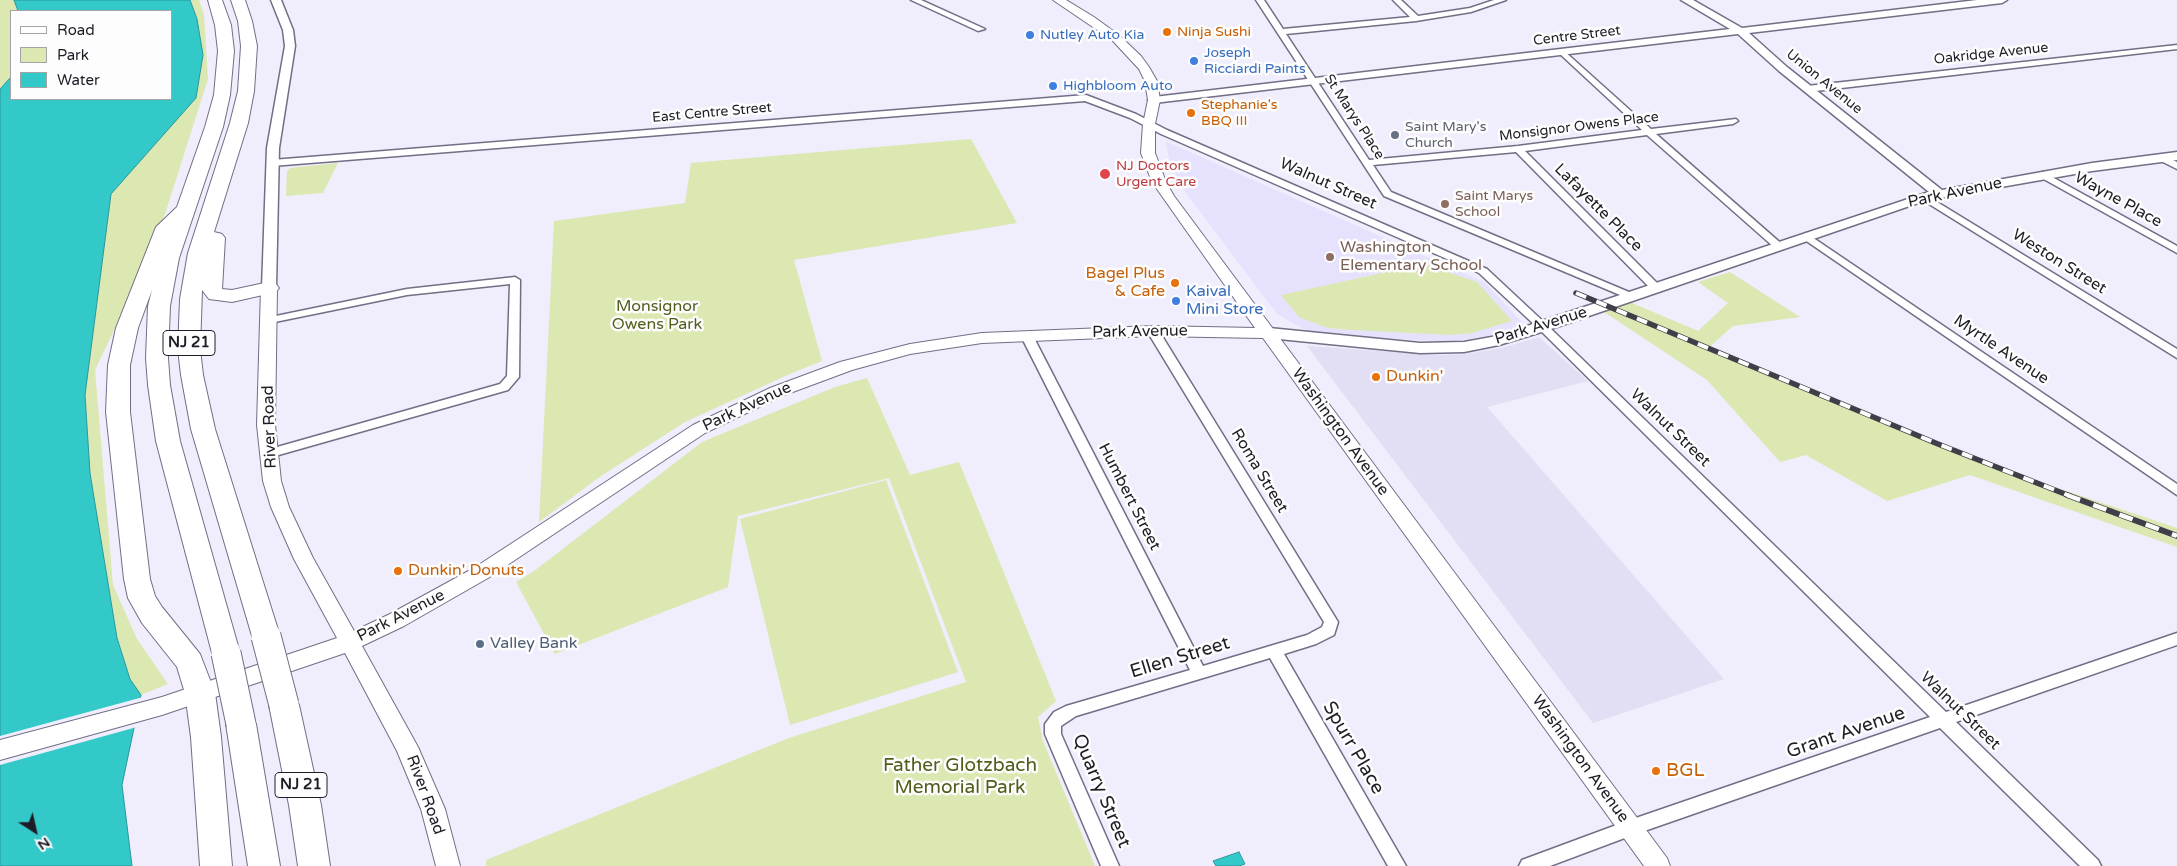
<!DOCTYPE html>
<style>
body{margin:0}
#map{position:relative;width:2177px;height:866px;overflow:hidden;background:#f0edfd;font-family:"Varela Round",sans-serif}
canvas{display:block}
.legend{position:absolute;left:10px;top:10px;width:162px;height:90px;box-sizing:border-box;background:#fdfdfd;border:1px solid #a4a3a7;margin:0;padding:6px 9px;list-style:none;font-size:15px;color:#1e1d26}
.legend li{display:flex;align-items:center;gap:10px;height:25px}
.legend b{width:25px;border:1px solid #a4a3a7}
.north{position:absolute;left:10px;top:806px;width:50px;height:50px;-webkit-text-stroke:4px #fdfdfd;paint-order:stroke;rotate:145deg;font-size:14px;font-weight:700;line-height:20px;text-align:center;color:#1e1d26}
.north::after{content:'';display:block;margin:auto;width:18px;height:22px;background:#1e1d26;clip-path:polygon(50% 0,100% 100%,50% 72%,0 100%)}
</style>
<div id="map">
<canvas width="2177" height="866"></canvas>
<ul class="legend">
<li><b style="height:6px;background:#fff"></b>Road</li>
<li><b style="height:14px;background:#dbe8b1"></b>Park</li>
<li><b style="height:14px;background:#33c9c9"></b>Water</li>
</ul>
<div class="north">N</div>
</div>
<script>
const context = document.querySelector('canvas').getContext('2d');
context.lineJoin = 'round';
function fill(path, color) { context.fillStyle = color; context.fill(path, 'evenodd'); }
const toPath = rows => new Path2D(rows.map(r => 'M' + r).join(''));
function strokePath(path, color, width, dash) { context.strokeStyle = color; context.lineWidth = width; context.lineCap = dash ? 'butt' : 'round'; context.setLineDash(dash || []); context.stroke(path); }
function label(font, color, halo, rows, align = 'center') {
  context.font = font + ' "Varela Round",sans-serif'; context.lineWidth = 5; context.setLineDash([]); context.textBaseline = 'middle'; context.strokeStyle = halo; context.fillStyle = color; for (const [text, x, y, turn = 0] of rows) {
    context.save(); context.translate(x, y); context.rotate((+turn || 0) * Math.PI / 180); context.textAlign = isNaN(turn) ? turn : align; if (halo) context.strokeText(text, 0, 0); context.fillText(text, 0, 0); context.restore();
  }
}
const industrial = toPath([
 [1539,337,1588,381,1487,407,1724,679,1593,723,1307,346,1439,355,1465,354,1502,348]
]);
const built = toPath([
 [1165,141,1484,282,1525,325,1500,334,1450,342,1334,335,1310,332,1300,327,1277,314,1186,193,1171,166]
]);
const green = toPath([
 [0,0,14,0,18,11,11,11,11,77,0,88],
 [190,0,199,0,204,14,208,79,166,211,135,286,95,370,113,585,137,639,168,684,141,695,130,679,117,638,90,473,85,395,111,194,196,98,197,19],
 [971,139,1017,223,794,260,822,361,792,373,685,422,601,476,539,522,554,221,685,203,691,163],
 [338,163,323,193,286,196,287,171,290,168],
 [1424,264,1477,282,1512,321,1472,333,1451,335,1351,330,1328,328,1299,317,1281,295],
 [1730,272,1800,317,1733,326,1706,350,2022,476,2177,528,2177,547,1970,475,1887,501,1806,455,1780,462,1707,380,1601,310,1625,300,1698,331,1728,303,1698,282],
 [867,378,910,475,959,462,1056,701,1038,717,1043,741,1095,866,486,866,486,860,789,738,966,682,889,478,738,516,728,587,555,654,516,582,534,571,702,442,835,387],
 [886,480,958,672,790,725,740,519]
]);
const water = toPath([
 [14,0,190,0,197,19,203,55,196,98,111,194,85,395,90,473,117,638,130,679,141,695,122,785,132,866,0,866,0,89,11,77,11,99,171,99,171,11,18,11,14,0],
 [1239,852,1245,864,1239,866,1216,866,1213,861,1239,852]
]);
const pier = toPath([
 [143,697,137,727,0,765,0,736]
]);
const minor = toPath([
 [911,0,921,0,985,29,978,31,911,0],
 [1256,0,1264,0,1283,29,1410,17,1393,0,1401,0,1418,16,1470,8,1494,0,1506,0,1471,12,1416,21,1286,34,1369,160,1518,146,1642,130,1560,54,1560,50,1563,50,1651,129,1736,119,1738,121,1733,124,1656,134,1784,246,1783,248,1775,248,1647,135,1525,151,1661,287,1662,289,1661,291,1657,292,1653,291,1516,152,1373,165,1391,192,1636,295,1637,297,1632,300,1384,196,1256,0],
 [2177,45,2177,49,1807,92,1803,89,1807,86,2177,45],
 [1086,95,1136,114,1167,130,1487,269,1547,325,1946,712,2177,633,2177,645,1956,722,2098,860,2101,866,2080,866,1940,728,1630,836,1550,866,1519,866,1522,860,1630,820,1930,717,1539,329,1479,273,1161,134,1130,118,1085,101,272,166,267,163,272,160,1086,95],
 [2162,155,2177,162,2177,169,2159,160,2159,156,2162,155],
 [2043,172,2177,246,2177,253,2040,177,2040,173,2043,172],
 [1924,194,2177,349,2177,358,1921,199,1921,195,1924,194],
 [1806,233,2177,484,2177,495,1802,238,1801,236,1806,233],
 [515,277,520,280,519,377,508,390,268,458,263,457,262,454,263,451,500,384,507,376,510,284,407,295,270,323,266,322,264,320,266,318,407,289,515,277],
 [1153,327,1159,331,1338,622,1334,635,1316,644,1284,654,1406,866,1388,866,1270,658,1076,716,1061,726,1061,734,1119,866,1101,866,1045,734,1045,724,1054,712,1066,706,1190,670,1021,336,1023,333,1031,333,1033,336,1203,666,1307,635,1322,627,1324,622,1147,331,1153,327]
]);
const tertiary = toPath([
 [271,0,281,0,293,30,295,46,279,148,276,288,269,292,262,288,267,148,285,46,283,30,271,0],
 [1681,0,1693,0,1742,28,1977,0,2007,0,2002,3,1749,33,1787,67,1942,190,2092,163,2177,152,2177,160,2092,171,1927,200,1548,330,1499,345,1464,352,1420,353,1269,338,1264,336,1262,333,1264,330,1269,328,1420,343,1464,342,1497,336,1929,192,1779,71,1738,34,1154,103,1148,100,1154,97,1730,29,1681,0]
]);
const secondary = toPath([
 [1053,0,1066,0,1094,17,1120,36,1141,56,1149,67,1157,81,1160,100,1155,124,1155,153,1166,182,1174,196,1667,858,1670,866,1644,866,1263,338,1153,336,982,343,910,354,852,370,782,396,705,433,488,578,404,626,362,646,418,747,445,809,460,866,436,866,421,809,397,751,345,653,162,715,0,760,0,740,162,697,337,638,294,559,271,507,263,481,257,425,261,288,264,285,269,283,274,285,277,288,275,425,281,481,289,507,313,558,354,631,390,614,474,568,693,425,770,388,840,362,910,344,982,333,1153,326,1255,328,1152,182,1141,153,1143,124,1148,100,1145,81,1139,69,1112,40,1053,0]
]);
const motorway = toPath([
 [208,0,222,0,231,25,234,51,230,95,223,127,179,258,170,306,168,358,170,385,180,441,240,653,236,661,226,665,216,661,212,653,156,441,148,385,146,358,148,306,152,290,138,328,130,365,130,412,150,579,155,596,162,607,200,654,215,693,221,737,232,866,200,866,191,737,185,693,177,667,142,623,128,598,124,579,106,412,108,365,116,328,156,227,177,207,205,127,214,95,218,51,215,25,208,0],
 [231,0,245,0,252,21,257,46,254,91,248,123,214,232,222,234,225,238,222,289,232,290,269,282,276,284,279,288,276,292,232,302,209,299,202,290,200,349,203,375,215,429,280,636,276,644,266,647,256,644,252,636,191,429,181,375,178,349,180,299,188,253,230,123,238,91,241,46,238,21,231,0],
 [284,692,294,696,299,705,321,805,330,866,298,866,289,805,269,705,274,696,284,692],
 [241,711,252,715,256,724,280,866,248,866,226,724,230,715,241,711]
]);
const railFar1 = toPath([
 [1576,293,1938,444,2070,496]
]);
const rail = toPath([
 [2067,495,2177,536]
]);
const motorwayBridge = toPath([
 [266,636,284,705],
 [226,653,241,724]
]);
const markers = [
 [1167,32,5,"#e8710a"],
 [1030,35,5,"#3f7fe0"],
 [1194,61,5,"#3f7fe0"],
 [1053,86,5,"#3f7fe0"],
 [1191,113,5,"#e8710a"],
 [1395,135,5,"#6b7280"],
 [1105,174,6,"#e0444e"],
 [1445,204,5,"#8d6e63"],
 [1330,257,5,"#8d6e63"],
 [1175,283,5,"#e8710a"],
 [1176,301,5,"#3f7fe0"],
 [1376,377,5,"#e8710a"],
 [398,571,5,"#e8710a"],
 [480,644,5,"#5c6f8a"],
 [1656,771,5,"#e8710a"]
];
const farFoodnames = [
 ["Ninja Sushi",1177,32],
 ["Stephanie's",1201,105],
 ["BBQ III",1201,121]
];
const farShopnames = [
 ["Nutley Auto Kia",1040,35],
 ["Joseph",1204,53],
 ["Ricciardi Paints",1204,69],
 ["Highbloom Auto",1063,86]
];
const farStreetnames = [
 ["Centre Street",1577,36,-7],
 ["Oakridge Avenue",1991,54,-6],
 ["Union Avenue",1824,82,39],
 ["East Centre Street",712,113,-5],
 ["St Marys Place",1354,117,57],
 ["Monsignor Owens Place",1579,127,-7]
];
const farWorshipnames = [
 ["Saint Mary's",1405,127],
 ["Church",1405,143]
];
const farHealthnames = [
 ["NJ Doctors",1116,166],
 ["Urgent Care",1116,182]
];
const farEducationnames = [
 ["Saint Marys",1455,196],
 ["School",1455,212]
];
const shields = [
 [189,343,52],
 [301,785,52]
];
const shieldNames = [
 ["NJ 21",189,343],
 ["NJ 21",301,785]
];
const streetNames = [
 ["Walnut Street",1328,184,24],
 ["Park Avenue",1955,193,-12],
 ["Wayne Place",2118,200,29],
 ["Lafayette Place",1598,208,45],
 ["Weston Street",2059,262,32],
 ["Park Avenue",1541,326,-17],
 ["Park Avenue",1140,332,-1],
 ["Myrtle Avenue",2001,350,34],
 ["Park Avenue",747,407,-25],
 ["River Road",270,427,-92],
 ["Walnut Street",1670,428,44],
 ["Washington Avenue",1340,432,54],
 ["Roma Street",1259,471,59],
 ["Humbert Street",1129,497,63],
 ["Park Avenue",401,616,-27],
 ["Walnut Street",1960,711,44],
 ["Washington Avenue",1580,759,54],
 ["River Road",425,795,70]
];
const educationNames = [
 ["Washington",1340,248],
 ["Elementary School",1340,266]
];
const foodNames = [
 ["Bagel Plus",1165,274,"right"],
 ["& Cafe",1165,292,"right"],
 ["Dunkin'",1386,377],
 ["Dunkin' Donuts",408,571]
];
const shopNames = [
 ["Kaival",1186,292],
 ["Mini Store",1186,310]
];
const parkNames = [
 ["Monsignor",657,307],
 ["Owens Park",657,325]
];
const serviceNames = [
 ["Valley Bank",490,644]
];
const nearStreetnames = [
 ["Ellen Street",1180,658,-17],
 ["Grant Avenue",1846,733,-19],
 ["Spurr Place",1353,748,60],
 ["Quarry Street",1101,791,67]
];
const nearParknames = [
 ["Father Glotzbach",960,766],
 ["Memorial Park",960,788]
];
const nearFoodnames = [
 ["BGL",1666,771]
];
fill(industrial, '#e2def4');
fill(built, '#e6e2fd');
fill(green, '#dbe8b1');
fill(water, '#33c9c9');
strokePath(water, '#2d9598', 1);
fill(pier, '#f0edfd');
strokePath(minor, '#726e85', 3);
strokePath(tertiary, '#726e85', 3);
strokePath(secondary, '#726e85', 2);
strokePath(motorway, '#726e85', 2);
fill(minor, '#fff');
fill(tertiary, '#fff');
fill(secondary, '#fff');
fill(motorway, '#fff');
strokePath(railFar1, '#403f49', 5.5);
strokePath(rail, '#403f49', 6);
strokePath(railFar1, '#fdfdfd', 4, [11]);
strokePath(rail, '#fdfdfd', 4.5, [14]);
strokePath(motorwayBridge, '#726e85', 31, []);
strokePath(motorwayBridge, '#fff', 29);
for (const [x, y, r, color] of markers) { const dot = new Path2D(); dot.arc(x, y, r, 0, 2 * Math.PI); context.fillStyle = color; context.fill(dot); strokePath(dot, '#fdfdfd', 2); }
label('14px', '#c56008', '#fdfdfd', farFoodnames, 'left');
label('14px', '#366cbe', '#fdfdfd', farShopnames, 'left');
label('14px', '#1e1d26', '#fdfdfd', farStreetnames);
label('14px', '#5b616d', '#fdfdfd', farWorshipnames, 'left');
label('14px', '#be3a42', '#fdfdfd', farHealthnames, 'left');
label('14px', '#785e54', '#fdfdfd', farEducationnames, 'left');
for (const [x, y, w] of shields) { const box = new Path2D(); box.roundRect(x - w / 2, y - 12.5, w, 25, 4); context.fillStyle = '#fdfdfd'; context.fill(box); strokePath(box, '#1e1d26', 1); }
label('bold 15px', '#1e1d26', null, shieldNames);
label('16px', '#1e1d26', '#fdfdfd', streetNames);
label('16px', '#785e54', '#fdfdfd', educationNames, 'left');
label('16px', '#c56008', '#fdfdfd', foodNames, 'left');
label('16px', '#366cbe', '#fdfdfd', shopNames, 'left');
label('16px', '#515d1b', '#fdfdfd', parkNames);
label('16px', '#4e5e75', '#fdfdfd', serviceNames, 'left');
label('19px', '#1e1d26', '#fdfdfd', nearStreetnames);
label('19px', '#515d1b', '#fdfdfd', nearParknames);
label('19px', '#c56008', '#fdfdfd', nearFoodnames, 'left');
</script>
